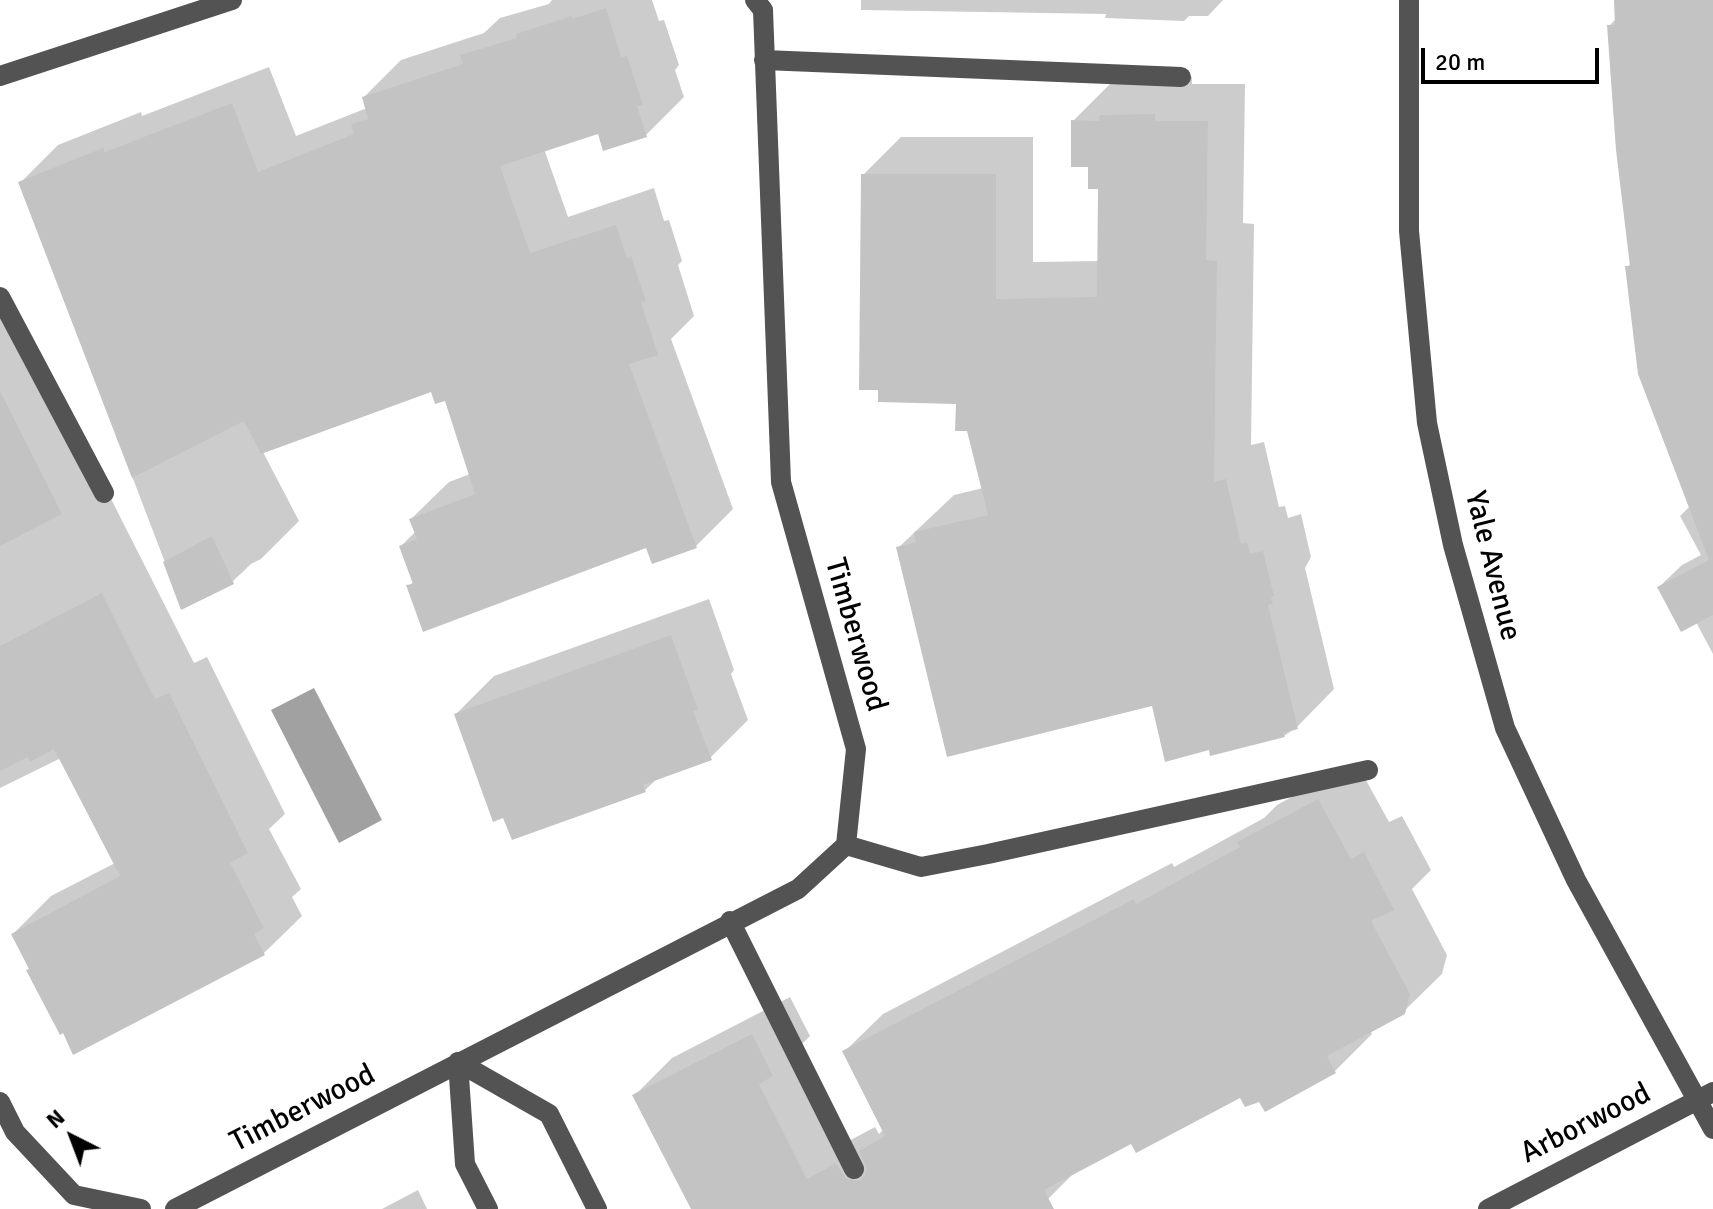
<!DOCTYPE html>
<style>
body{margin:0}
#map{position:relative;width:1713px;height:1209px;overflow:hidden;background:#fff;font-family:Signika,sans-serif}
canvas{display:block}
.north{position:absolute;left:32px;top:1097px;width:80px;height:80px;-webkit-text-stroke:6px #fff;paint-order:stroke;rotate:318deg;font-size:22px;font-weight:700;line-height:32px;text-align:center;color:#000}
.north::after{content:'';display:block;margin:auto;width:28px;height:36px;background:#000;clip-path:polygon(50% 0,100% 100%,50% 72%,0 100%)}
.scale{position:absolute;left:1421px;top:48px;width:178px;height:36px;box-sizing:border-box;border:4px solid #000;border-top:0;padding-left:10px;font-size:24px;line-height:28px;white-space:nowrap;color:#000;-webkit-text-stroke:6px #fff;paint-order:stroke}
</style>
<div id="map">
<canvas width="1713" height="1209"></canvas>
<div class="north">N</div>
<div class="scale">20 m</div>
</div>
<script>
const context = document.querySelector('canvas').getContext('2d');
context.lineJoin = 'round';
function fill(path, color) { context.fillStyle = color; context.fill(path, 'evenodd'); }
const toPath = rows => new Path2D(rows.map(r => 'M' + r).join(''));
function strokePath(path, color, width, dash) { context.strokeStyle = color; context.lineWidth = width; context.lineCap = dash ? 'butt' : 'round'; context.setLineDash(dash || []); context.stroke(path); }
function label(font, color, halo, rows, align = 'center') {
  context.font = font + ' Signika,sans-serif'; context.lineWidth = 6; context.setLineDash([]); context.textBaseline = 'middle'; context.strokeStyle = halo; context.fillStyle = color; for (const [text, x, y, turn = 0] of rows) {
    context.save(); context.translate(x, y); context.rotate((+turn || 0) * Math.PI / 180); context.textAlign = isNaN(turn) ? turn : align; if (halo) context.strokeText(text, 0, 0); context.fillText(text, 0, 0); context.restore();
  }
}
const water = toPath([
 [314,688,382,820,339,843,271,710]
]);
const shadow = toPath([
 [552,0,652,0,659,21,664,20,679,65,675,70,684,97,646,135,600,132,544,149,568,217,654,188,664,221,669,220,682,261,678,265,694,316,671,339,733,509,696,546,647,546,409,586,414,581,401,546,416,531,411,519,449,482,470,474,447,399,432,389,263,452,299,521,261,559,251,564,232,582,182,607,20,183,58,145,141,112,142,116,269,67,296,136,367,108,364,97,401,60,484,33,500,18,549,4],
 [861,0,1223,0,1208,16,1189,16,1184,21,1105,18,1106,14,861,10],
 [1616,0,1713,0,1713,654,1696,622,1659,587,1682,565,1701,555,1680,516,1690,506,1627,267,1632,263,1609,26,1617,18],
 [1192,77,1192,84,1245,84,1243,223,1254,224,1251,445,1264,442,1279,507,1285,506,1288,518,1301,514,1311,557,1305,568,1334,689,1297,727,1284,736,1210,748,1154,703,898,548,954,495,983,488,968,429,863,175,901,137,1033,137,1033,262,1099,261,1100,187,1073,121,1111,83,1139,78],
 [0,294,55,388,194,663,207,657,285,814,269,829,301,889,292,897,302,916,264,953,31,968,13,934,51,896,115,863,61,758,0,788],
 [709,599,734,670,731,674,748,720,710,758,658,778,645,790,456,714,494,676],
 [1356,762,1389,822,1402,816,1431,870,1412,889,1447,955,1442,974,1403,1012,1370,1030,1372,1034,1334,1072,1260,1100,1241,1095,1132,1141,1077,1170,1048,1199,1028,1209,693,1209,634,1096,672,1058,790,997,810,1036,797,1049,845,1143,875,1127,879,1134,884,1129,845,1051,883,1014,1172,863,1174,867,1264,818,1277,805],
 [418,1190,427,1209,382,1209]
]);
const building = toPath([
 [1614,0,1713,0,1713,615,1681,632,1657,587,1709,560,1638,374,1625,266,1630,266,1616,150,1607,25,1615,25],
 [606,8,621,57,627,56,643,105,637,106,647,137,603,151,598,134,500,166,530,253,616,225,627,258,631,256,646,301,641,302,658,355,629,364,697,548,652,564,646,548,423,632,406,585,413,584,399,546,417,539,409,519,475,494,445,401,435,404,431,392,261,454,244,421,132,478,18,182,103,148,105,152,232,103,258,172,354,134,351,124,368,119,362,97,463,64,460,55,517,38,516,34,572,16,572,19],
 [1155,114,1155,121,1208,121,1206,260,1217,261,1214,482,1226,479,1241,544,1247,542,1250,554,1263,551,1274,596,1271,597,1273,604,1268,605,1298,729,1283,733,1285,737,1210,756,1209,750,1165,762,1152,706,947,757,896,547,916,542,914,532,988,515,967,431,955,431,956,404,878,402,878,390,859,390,861,174,996,174,996,299,1097,297,1098,189,1088,189,1088,167,1071,167,1071,120,1099,121,1100,115],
 [0,391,62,514,0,546],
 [212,536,234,584,181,610,163,562],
 [102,593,155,699,169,693,248,853,230,863,264,928,254,934,265,955,73,1055,63,1033,60,1035,26,970,29,969,11,934,120,876,54,749,30,762,28,757,0,771,0,646],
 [671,635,698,710,693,711,712,760,643,785,646,792,512,840,503,818,493,822,454,714],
 [1318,799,1351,859,1364,852,1394,910,1371,921,1410,994,1405,1014,1327,1056,1336,1073,1265,1112,1259,1102,1245,1107,1240,1098,1136,1153,1131,1144,1044,1190,1054,1209,691,1209,632,1095,752,1034,773,1076,759,1084,807,1179,836,1163,846,1179,859,1181,865,1175,867,1169,859,1151,885,1136,842,1051,1134,899,1136,904,1240,847,1237,842]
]);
const minor = toPath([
 [1409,0,1409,231,1427,423,1453,545,1505,728,1576,880,1713,1129],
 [764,60,1181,77],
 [0,76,232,0],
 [0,297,104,493],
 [846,845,921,867,988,854,1368,770],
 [730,921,854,1169],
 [458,1062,549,1114,597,1209],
 [458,1062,465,1164,488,1209],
 [0,1102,15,1132,74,1195,141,1209],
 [175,1209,798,889,846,845,856,749,781,482,763,10,755,0],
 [1488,1209,1713,1092]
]);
const streetNames = [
 ["Yale Avenue",1492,566,76],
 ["Timberwood",855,635,74],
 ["Timberwood",303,1109,-27],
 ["Arborwood",1586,1124,-27]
];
fill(water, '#a1a1a1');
fill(shadow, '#0003');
fill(building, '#c3c3c3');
strokePath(minor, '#535353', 20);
label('30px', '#000', '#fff', streetNames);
</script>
